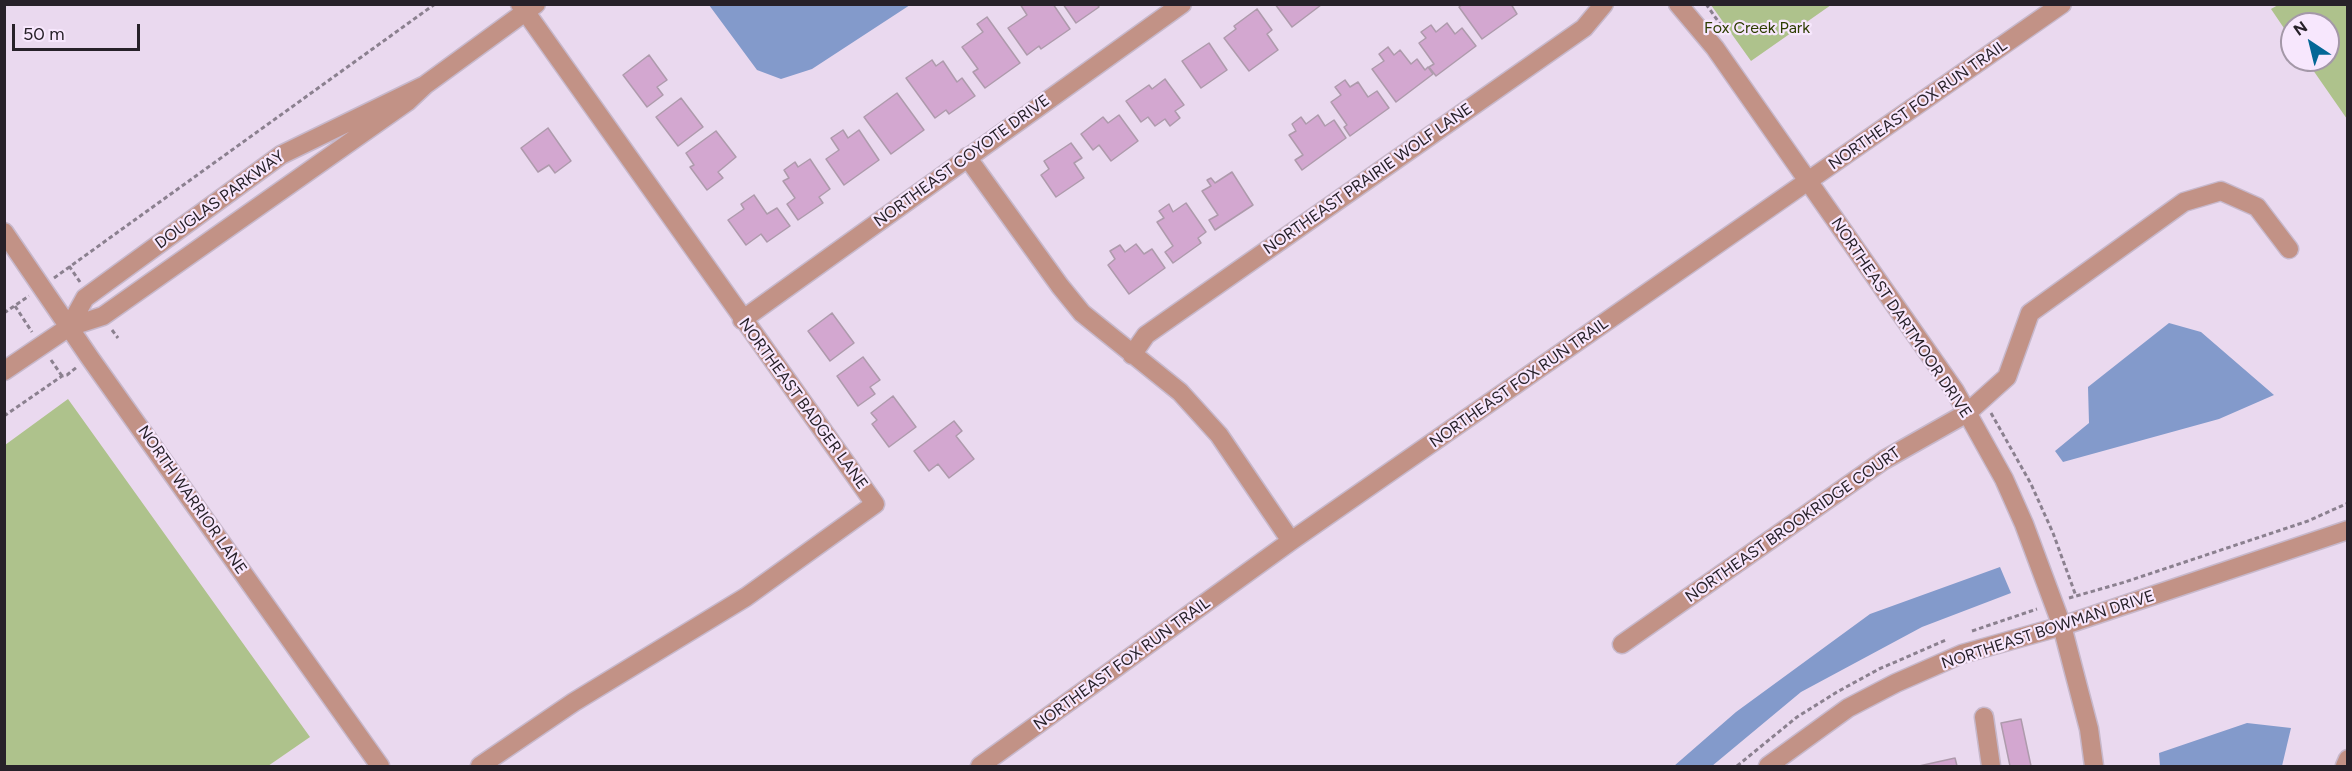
<!DOCTYPE html>
<style>
body{margin:0}
#map{position:relative;width:2352px;height:771px;overflow:hidden;background:#ead9ef;font-family:Figtree,sans-serif}
canvas{display:block}
.frame{position:absolute;inset:0;border:6px solid #272129;pointer-events:none}
.north{position:absolute;left:2280px;top:12px;width:60px;height:60px;box-sizing:border-box;background:#f7e7fd;border:2px solid #a498a8;border-radius:50%;rotate:325deg;font-size:16px;font-weight:700;line-height:24px;text-align:center;color:#272129}
.north::after{content:'';display:block;margin:auto;width:21px;height:27px;background:#036796;clip-path:polygon(50% 0,100% 100%,50% 72%,0 100%)}
.scale{position:absolute;left:12px;top:24px;width:128px;height:27px;box-sizing:border-box;border:3px solid #272129;border-top:0;padding-left:8px;font-size:18px;line-height:21px;white-space:nowrap;color:#272129;-webkit-text-stroke:4px #f7e7fd;paint-order:stroke}
</style>
<div id="map">
<canvas width="2352" height="771"></canvas>
<div class="frame"></div>
<div class="north">N</div>
<div class="scale">50 m</div>
</div>
<script>
const context = document.querySelector('canvas').getContext('2d');
context.lineJoin = 'round';
function fill(path, color) { context.fillStyle = color; context.fill(path, 'evenodd'); }
const toPath = rows => new Path2D(rows.map(r => 'M' + r).join(''));
function strokePath(path, color, width, dash) { context.strokeStyle = color; context.lineWidth = width; context.lineCap = dash ? 'butt' : 'round'; context.setLineDash(dash || []); context.stroke(path); }
function label(font, color, halo, rows, align = 'center') {
  context.font = font + ' Figtree,sans-serif'; context.lineWidth = 4.5; context.setLineDash([]); context.textBaseline = 'middle'; context.strokeStyle = halo; context.fillStyle = color; for (const [text, x, y, turn = 0] of rows) {
    context.save(); context.translate(x, y); context.rotate((+turn || 0) * Math.PI / 180); context.textAlign = isNaN(turn) ? turn : align; if (halo) context.strokeText(text, 0, 0); context.fillText(text, 0, 0); context.restore();
  }
}
const green = toPath([
 [1711,5,1831,5,1751,61],
 [2278,5,2347,5,2347,119,2306,60,2328,60,2328,24,2292,24,2292,40,2271,9],
 [68,399,310,737,268,766,5,766,5,445]
]);
const water = toPath([
 [709,5,910,5,812,69,781,79,757,70],
 [2169,323,2201,332,2274,395,2219,419,2063,462,2055,451,2089,423,2088,387],
 [2000,567,2011,593,1922,627,1801,692,1712,766,1674,766,1736,712,1870,614],
 [2247,723,2291,728,2282,766,2160,766,2159,753]
]);
const building = toPath([
 [1020,4,1053,4,1070,29,1041,49,1039,46,1027,55,1008,28,1027,15,1020,4],
 [1063,4,1097,4,1099,7,1076,23,1063,4],
 [1275,4,1321,4,1321,5,1292,27,1275,4],
 [1463,4,1511,4,1517,14,1482,39,1459,7,1463,4],
 [1257,9,1272,30,1267,34,1278,50,1249,71,1224,38,1236,29,1234,26,1257,9],
 [987,17,1020,63,985,88,973,72,978,69,962,47,983,32,977,24,987,17],
 [1447,23,1455,34,1462,28,1476,46,1436,76,1429,67,1434,64,1419,43,1426,38,1421,32,1431,25,1436,32,1447,23],
 [1209,43,1227,70,1201,88,1182,61,1209,43],
 [1388,47,1394,55,1400,50,1411,64,1417,59,1425,70,1428,67,1433,74,1396,102,1372,69,1384,61,1379,54,1388,47],
 [649,55,667,80,657,87,663,95,647,107,623,75,649,55],
 [932,60,936,66,943,61,957,82,962,78,975,96,949,114,946,110,935,118,906,78,932,60],
 [1165,79,1184,105,1175,111,1180,118,1170,126,1165,119,1155,126,1148,117,1141,122,1126,101,1149,85,1152,89,1165,79],
 [1345,80,1350,87,1358,82,1368,97,1377,91,1389,108,1350,136,1344,127,1347,125,1331,102,1341,95,1335,87,1345,80],
 [897,93,924,130,891,154,864,117,897,93],
 [681,98,703,127,678,146,656,117,681,98],
 [1119,115,1138,141,1111,161,1099,145,1093,150,1081,134,1103,117,1108,123,1119,115],
 [1318,115,1325,126,1334,120,1346,138,1302,170,1295,160,1303,155,1289,135,1296,131,1292,124,1301,117,1306,124,1318,115],
 [548,128,571,161,555,173,549,165,538,172,521,148,548,128],
 [843,130,848,138,859,130,879,160,844,185,826,159,839,150,831,138,843,130],
 [716,131,736,157,718,172,723,178,707,190,690,167,694,165,686,153,716,131],
 [1071,143,1082,158,1074,163,1084,178,1056,197,1041,175,1049,169,1044,161,1071,143],
 [810,159,830,189,819,197,823,203,798,220,787,204,795,198,783,181,789,178,784,170,795,162,798,167,810,159],
 [1232,172,1253,205,1215,230,1209,220,1218,215,1202,191,1211,186,1207,180,1211,178,1215,183,1232,172],
 [754,195,767,214,777,208,790,226,767,242,761,234,746,245,728,220,744,209,741,204,754,195],
 [1186,203,1206,232,1198,238,1201,243,1173,263,1165,252,1173,246,1157,222,1164,218,1159,211,1169,204,1173,212,1186,203],
 [1136,244,1144,254,1152,249,1165,268,1129,294,1108,265,1115,259,1110,251,1120,245,1125,252,1136,244],
 [832,313,854,343,830,361,808,331,832,313],
 [863,357,880,380,870,387,875,394,858,406,837,376,863,357],
 [893,396,916,427,889,447,872,424,877,420,871,413,893,396],
 [954,421,962,431,956,436,974,459,949,478,938,464,929,471,914,451,954,421],
 [2021,719,2031,766,2010,766,2001,723,2021,719],
 [1955,758,1957,766,1919,766,1955,758]
]);
const path = toPath([
 [1706,4,1720,24],
 [69,266,80,282],
 [54,278,435,4],
 [15,306,32,332],
 [4,313,29,296],
 [112,330,118,338],
 [51,360,62,376],
 [1991,413,2031,484,2053,533,2076,596],
 [4,416,62,376,67,375,77,367],
 [2069,598,2125,582,2308,521,2348,503],
 [1972,631,2037,609],
 [1737,766,1797,717,1837,692,1879,669,1946,640]
]);
const minor = toPath([
 [1678,4,1715,48,1955,391,2004,479,2024,524,2062,626,2089,729,2094,766],
 [425,85,536,4],
 [967,157,1060,286,1082,313,1180,392,1219,435,1291,541],
 [4,232,90,358,380,766],
 [742,320,1182,4],
 [1132,355,1146,335,1584,28,1604,4],
 [4,371,69,327,103,316,407,102,425,85,281,155,85,298,69,327],
 [1622,644,1884,460,1967,413,2007,377,2030,313,2184,202,2221,191,2257,207,2289,249],
 [1984,717,1991,766],
 [480,766,574,702,746,597,875,504,520,4],
 [980,766,1291,541,2062,4],
 [1768,766,1848,708,1896,683,1962,654,2062,626,2348,530],
 [2345,766,2348,759]
]);
const parkNames = [
 ["Fox Creek Park",1757,28]
];
const streetNames = [
 ["NORTHEAST FOX RUN TRAIL",1918,105,-35],
 ["NORTHEAST COYOTE DRIVE",962,161,-36],
 ["NORTHEAST PRAIRIE WOLF LANE",1368,179,-35],
 ["DOUGLAS PARKWAY",220,200,-36],
 ["NORTHEAST DARTMOOR DRIVE",1901,318,56],
 ["NORTHEAST FOX RUN TRAIL",1519,383,-35],
 ["NORTHEAST BADGER LANE",803,404,54],
 ["NORTH WARRIOR LANE",192,500,55],
 ["NORTHEAST BROOKRIDGE COURT",1793,525,-35],
 ["NORTHEAST BOWMAN DRIVE",2048,630,-18],
 ["NORTHEAST FOX RUN TRAIL",1122,664,-36]
];
fill(green, '#aec28c');
fill(water, '#839acb');
fill(building, '#d3a7d0');
strokePath(building, '#ae9aac', 1.5);
strokePath(minor, '#c7b8cb', 21);
strokePath(path, '#8b808f', 3, [4.5, 3]);
strokePath(minor, '#c29286', 18);
label('16px', '#2d3d00', '#f7e7fd', parkNames);
label('16px', '#272129', '#f7e7fd', streetNames);
</script>
